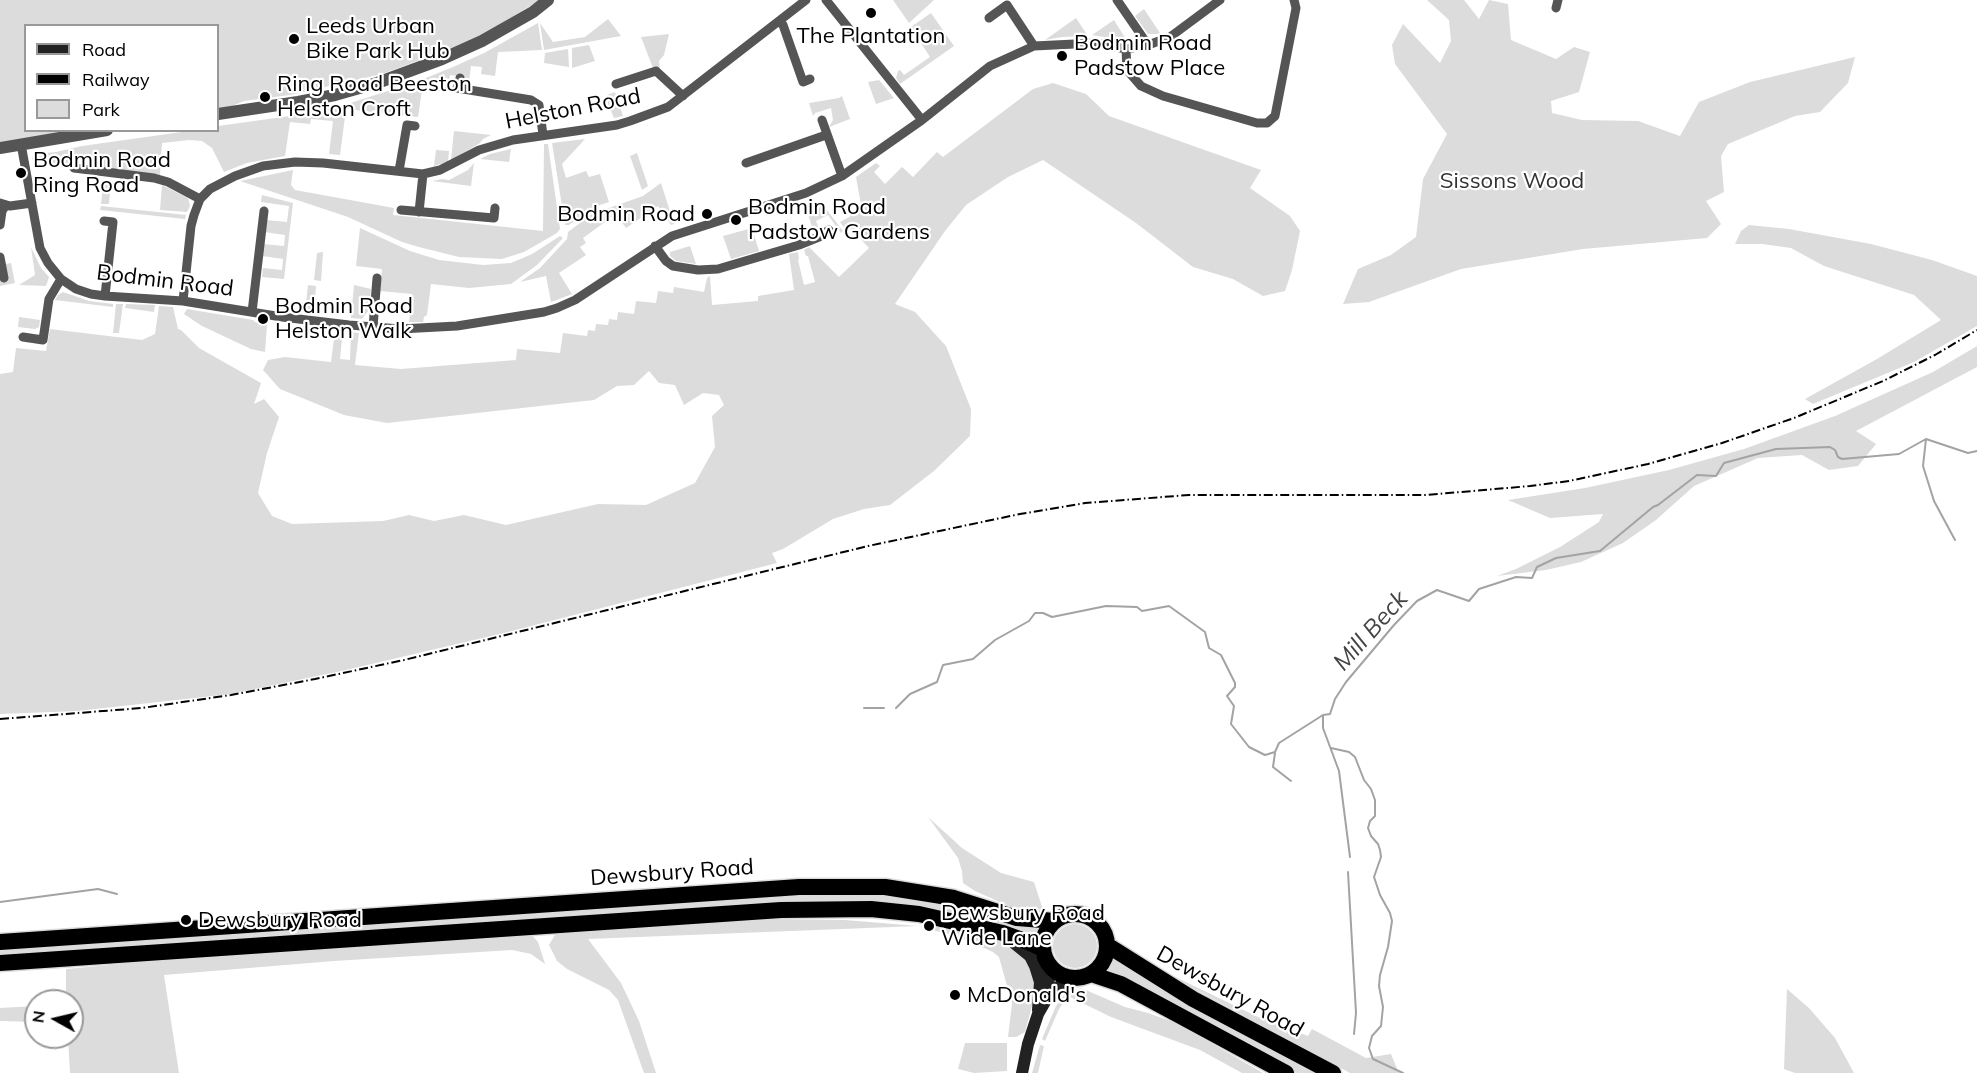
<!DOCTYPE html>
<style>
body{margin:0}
#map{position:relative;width:1977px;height:1073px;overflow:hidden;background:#fff;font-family:Mulish,sans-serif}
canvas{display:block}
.legend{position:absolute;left:24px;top:24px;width:195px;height:108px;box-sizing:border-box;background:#fff;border:2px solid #999;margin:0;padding:8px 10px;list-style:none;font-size:18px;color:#000}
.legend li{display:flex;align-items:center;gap:12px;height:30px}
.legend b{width:30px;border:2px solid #999}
.north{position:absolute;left:24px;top:989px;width:60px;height:60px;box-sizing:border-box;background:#fff;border:2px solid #999;border-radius:50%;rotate:278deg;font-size:16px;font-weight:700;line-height:24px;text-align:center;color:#000}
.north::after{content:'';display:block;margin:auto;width:21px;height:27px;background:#000;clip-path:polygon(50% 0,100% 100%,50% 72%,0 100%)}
</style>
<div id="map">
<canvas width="1977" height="1073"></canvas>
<ul class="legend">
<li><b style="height:8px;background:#222"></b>Road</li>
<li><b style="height:8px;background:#000"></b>Railway</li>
<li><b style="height:16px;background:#dcdcdc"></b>Park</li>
</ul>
<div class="north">N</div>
</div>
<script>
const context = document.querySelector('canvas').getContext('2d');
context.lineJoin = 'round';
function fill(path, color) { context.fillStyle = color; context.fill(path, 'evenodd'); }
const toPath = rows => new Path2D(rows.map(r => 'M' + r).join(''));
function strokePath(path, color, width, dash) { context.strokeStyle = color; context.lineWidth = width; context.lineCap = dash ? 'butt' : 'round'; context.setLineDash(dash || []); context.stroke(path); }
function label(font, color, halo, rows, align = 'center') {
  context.font = font + ' Mulish,sans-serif'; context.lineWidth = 4.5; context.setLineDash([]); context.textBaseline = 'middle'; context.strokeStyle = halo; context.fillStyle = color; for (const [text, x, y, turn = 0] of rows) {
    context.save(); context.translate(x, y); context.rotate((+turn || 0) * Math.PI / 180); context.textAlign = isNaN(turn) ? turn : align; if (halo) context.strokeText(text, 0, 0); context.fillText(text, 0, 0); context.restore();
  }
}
const green = toPath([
 [0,0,540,0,474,40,382,74,290,95,244,101,230,107,218,109,218,26,26,26,26,130,76,131,0,143],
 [893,0,934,0,909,23],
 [1427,0,1464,0,1479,19,1489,0,1508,4,1511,40,1556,59,1574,47,1590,52,1579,92,1551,101,1552,113,1582,120,1638,121,1680,136,1699,102,1750,82,1855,57,1848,83,1820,112,1795,116,1728,144,1721,156,1724,192,1706,201,1721,224,1707,238,1583,249,1461,269,1369,302,1343,304,1358,269,1391,255,1416,237,1423,179,1447,134,1395,64,1392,45,1403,24,1440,63,1451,41,1449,20],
 [1144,9,1160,33,1158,34,1148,34,1135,16],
 [931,13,954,46,900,84,896,78,898,71,900,70,904,75,930,57,921,43,928,37,918,27,913,29,911,27],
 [1076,18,1088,36,1062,37,1045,40],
 [608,19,621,36,544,50,540,23,553,42,585,37],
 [1114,20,1127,41,1092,35],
 [538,23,542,50,498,52,495,76,481,74,482,67,471,66,468,90,463,89,463,77,450,75,447,92,422,90,418,117,346,109,340,155,329,154,333,121,311,119,310,124,290,122,285,156,247,163,224,172,212,148,202,141,189,140,162,143,160,175,88,167,89,155,71,158,70,166,32,160,33,154,56,152,82,146,189,131,218,130,218,126,290,116,347,104,416,82,453,67,484,53],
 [669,34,664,55,659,61,660,69,653,68,641,37],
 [589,45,595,61,572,68,572,48],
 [568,49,569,67,544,63,545,53],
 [879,80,894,98,876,104,868,82],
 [1053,83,1086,94,1109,116,1261,170,1250,188,1290,216,1300,231,1292,270,1285,291,1263,296,1233,279,1193,267,1136,223,1043,160,1008,177,966,205,945,231,895,304,915,312,946,346,971,409,970,436,934,471,890,505,864,509,833,519,783,549,772,553,777,563,504,633,346,670,231,694,77,711,0,714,0,374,13,372,16,348,46,351,50,329,142,340,155,334,159,306,173,307,178,329,181,330,199,348,261,383,254,404,264,399,279,417,267,453,258,493,272,516,292,524,383,521,409,515,434,521,464,515,506,525,598,504,646,505,695,483,715,447,712,416,724,405,719,395,703,393,684,405,675,385,659,383,649,371,634,385,617,386,594,400,387,423,344,415,280,389,263,370,268,360,285,357,331,362,335,331,345,332,344,339,342,339,340,359,350,360,351,332,359,333,355,365,401,369,516,360,517,349,560,353,563,333,587,336,588,330,595,331,596,324,608,325,609,319,617,320,618,312,634,314,636,301,656,303,658,291,673,293,674,287,704,292,707,278,710,276,712,305,758,301,758,296,794,290,789,254,798,252,799,259,798,260,804,285,815,282,808,256,806,256,804,250,809,247,839,277,869,248,848,226,845,229,840,222,862,210,856,177,876,163,880,166,874,172,885,184,902,167,913,177,937,152,943,157,1033,89],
 [615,92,623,116,614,118,608,104,607,95],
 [842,96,850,119,829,127,833,120,831,108,815,113,813,116,809,103,839,98],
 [454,131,491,135,483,139,480,143,451,160],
 [585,139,562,164,566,178,586,171,589,177,600,174,609,202,594,207,569,225,565,225,552,143],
 [544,144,548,144,560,229,557,233,524,252,502,259,459,257,419,247,402,242,348,217,240,181,293,170,291,185,295,190,394,208,393,215,543,231],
 [511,149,509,162,480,159,490,154],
 [436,150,449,151,448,162,434,166],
 [637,153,648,186,642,190,630,156],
 [474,163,471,186,432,181,442,179,449,180,468,170],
 [104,179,111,180,109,204,101,204],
 [661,183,674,224,671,225,658,206,626,228,616,214,583,238,586,243,580,247,586,255,559,273,572,294,562,298,551,302,546,276,520,282,540,268,567,239,568,232,592,214,643,196],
 [162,185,188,198,190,206,187,212,160,210],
 [262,195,293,203,284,279,262,277,263,268,282,270,283,259,262,256,263,244,284,246,285,235,264,232,266,220,287,222,289,206,261,202],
 [823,205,843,231,841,233,828,215,816,221,820,231,814,233,807,211],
 [101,206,186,215,185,219,100,210],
 [1749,225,1789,229,1871,244,1932,260,1977,276,1977,326,1914,362,1813,404,1805,399,1877,359,1941,320,1914,295,1824,266,1791,248,1762,244,1735,244,1741,231],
 [360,228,410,251,439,260,483,265,511,263,532,254,560,236,563,238,537,265,511,284,469,288,431,284,427,315,424,317,423,322,409,322,412,294,380,291,382,269,356,266],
 [752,228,759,251,731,259,723,236],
 [690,246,696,264,676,261,670,256,670,252],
 [31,247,41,268,49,277,46,286,19,285,35,275],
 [323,252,321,281,314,280,317,253],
 [11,263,15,283,0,286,0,265],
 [308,285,316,286,314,312,305,311],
 [354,285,371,289,369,310,362,319,351,318],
 [63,292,89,301,113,304,113,307,55,300,58,295],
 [116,304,123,304,119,333,113,333],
 [126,304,155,305,154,312,125,308],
 [187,309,253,320,255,322,267,325,265,352,251,349,202,326,184,314],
 [19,317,40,320,39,327,35,329,18,327],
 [1977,346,1977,367,1856,431,1876,444,1858,466,1829,470,1802,455,1758,458,1694,486,1656,520,1623,543,1581,562,1546,570,1497,576,1516,569,1560,547,1599,522,1603,514,1550,518,1508,500,1585,488,1669,470,1744,449,1835,416,1933,372],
 [928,817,962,848,1001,873,1034,882,1043,910,1011,907,975,891,963,883,962,871,958,858],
 [894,893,940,901,1010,923,1040,929,1038,938,873,903,0,958,0,947,710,896],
 [763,919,845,920,918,926,963,930,1007,944,1023,955,1030,966,1035,980,1035,995,1025,1032,1016,1037,1008,1037,1012,1004,999,957,993,952,962,938,918,926,588,939,621,983,639,1021,656,1073,644,1073,618,1000,609,990,567,969,557,961,549,945,556,933],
 '1053 946a22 22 0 1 1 44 0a22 22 0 1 1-44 0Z',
 [531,934,538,942,545,964,531,954,512,950,334,961,164,975,179,1073,70,1073,68,1037,72,1037,72,1001,66,1001,66,969,176,959],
 [1114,956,1321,1073,1297,1073,1122,976,1106,971],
 [1159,969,1258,1017,1308,1036,1312,1029,1366,1058,1391,1054,1398,1071,1402,1073,1350,1073,1201,992,1183,986],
 [1081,988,1125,1007,1148,1013,1176,1023,1263,1073,1242,1073,1200,1050,1111,1017,1068,996,1059,1009,1045,1041,1042,1039,1056,1006,1065,994],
 [1787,989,1809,1008,1835,1038,1854,1073,1795,1073,1784,1069],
 [36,1006,36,1022,0,1021,0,1008],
 [965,1043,1007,1043,1007,1071,974,1073,958,1069],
 [1040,1045,1044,1046,1038,1073,1032,1073]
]);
const stream = toPath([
 [1926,439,1923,466,1934,501,1955,540],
 [864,708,884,708],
 [896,708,910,694,937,682,943,665,973,659,995,640,1029,621,1035,613,1043,613,1052,617,1106,606,1137,607,1142,611,1169,606,1205,632,1209,648,1221,655,1235,683,1235,687,1227,696,1234,706,1231,724,1249,747,1265,755,1275,752,1279,743,1323,715,1330,714,1335,699,1346,682,1394,625,1417,601,1437,590,1469,601,1479,589,1516,577,1532,578,1537,567,1556,558,1600,551,1653,507,1658,505,1697,475,1716,476,1724,463,1776,449,1830,447,1835,450,1838,457,1842,459,1899,454,1926,439,1968,453,1977,451],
 [1323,716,1323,728,1339,771,1350,857],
 [1331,748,1349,752,1355,757,1364,780,1371,789,1375,800,1375,816,1370,821,1368,828,1371,836,1378,844,1380,850,1381,857,1374,877,1380,895,1390,913,1392,921,1388,947,1380,975,1379,986,1383,1007,1381,1026,1372,1036,1369,1048,1373,1059,1403,1073],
 [1275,753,1273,767,1291,781],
 [1348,872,1356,1013,1354,1034],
 [0,902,98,889,117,894]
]);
const minor = toPath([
 [826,0,922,120],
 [1117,0,1148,45],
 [1556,8,1558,0],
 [989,18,1007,5,1034,46],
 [779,21,783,25,803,82,810,79],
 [1126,49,1127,70,1141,86,1163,96,1257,123,1267,123,1275,116,1296,8,1294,0],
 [460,78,457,88,531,100,539,105,543,135],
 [616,84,656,71,683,96],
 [822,120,842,176],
 [21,144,40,248,48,263,61,279,76,289,91,294,105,296,183,301,282,317,349,325,400,329,457,326,544,312,557,308,575,300,672,236,806,193,842,176,922,120,990,66,1034,46,1095,43,1126,49,1148,45,1170,37,1220,0],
 [746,163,826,135],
 [74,168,154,178,168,182,200,199],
 [399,171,407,125,415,126],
 [0,203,10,206,32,203],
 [401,210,494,218,495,208],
 [419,212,423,174],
 [104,221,113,222,105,296],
 [0,225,2,211,6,205],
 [655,246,666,261,673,266,698,270,718,269,799,245,819,237,829,230],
 [0,257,4,278],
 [183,301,191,226,194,215,200,199,210,189,235,176,263,166,295,162,323,163,423,174,440,170,479,150,513,140,617,125,630,121,668,107,806,0],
 [252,312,264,211],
 [373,327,377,278],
 [23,337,43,340,49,299,61,279]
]);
const tertiary = toPath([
 [218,114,298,102,335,95,377,83,442,59,482,41,533,12,548,0],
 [0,148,107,130]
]);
const secondary = toPath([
 [1008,938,1030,956,1035,966,1040,982,1038,1010],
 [1045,957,1049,978,1046,1000],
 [1022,1073,1028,1044,1038,1014,1046,1000,1058,987,1072,978]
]);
const trunk = toPath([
 '1043 946a32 32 0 1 1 64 0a32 32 0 1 1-64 0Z',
 [0,942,799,887,885,887,954,898,1017,918,1055,921],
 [1107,945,1193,999,1333,1073],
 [0,963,781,910,871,909,919,914,1003,933,1028,942,1043,949],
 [1091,974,1121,984,1286,1073]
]);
const rail = toPath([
 [0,719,142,708,231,695,315,679,404,660,868,546,1020,514,1085,503,1189,495,1426,495,1530,486,1569,481,1648,464,1722,443,1794,418,1883,381,1935,355,1977,330]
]);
const markers = [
 [871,13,6,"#000"],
 [294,39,6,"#000"],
 [1062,56,6,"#000"],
 [265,97,6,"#000"],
 [21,173,6,"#000"],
 [707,214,6,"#000"],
 [736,220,6,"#000"],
 [263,319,6,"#000"],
 [186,920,6,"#000"],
 [929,926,6,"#000"],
 [955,995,6,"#000"]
];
const poiNames = [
 ["Leeds Urban",306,26],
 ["Bike Park Hub",306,51],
 ["The Plantation",871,36,"center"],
 ["Bodmin Road",1074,43],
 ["Padstow Place",1074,68],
 ["Ring Road Beeston",277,84],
 ["Helston Croft",277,109],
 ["Bodmin Road",33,160],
 ["Ring Road",33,185],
 ["Bodmin Road",748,207],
 ["Padstow Gardens",748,232],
 ["Bodmin Road",695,214,"right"],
 ["Bodmin Road",275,306],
 ["Helston Walk",275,331],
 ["Dewsbury Road",941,913],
 ["Wide Lane",941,938],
 ["Dewsbury Road",198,920],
 ["McDonald's",967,995]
];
const streetNames = [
 ["Helston Road",573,109,-11],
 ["Bodmin Road",165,281,7],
 ["Dewsbury Road",672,873,-4],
 ["Dewsbury Road",1230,992,29]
];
const parkNames = [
 ["Sissons Wood",1512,181]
];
const waterNames = [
 ["Mill Beck",1371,631,-48]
];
fill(green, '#dcdcdc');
strokePath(stream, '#a3a3a3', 2);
strokePath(trunk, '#dbdbdb', 19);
strokePath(minor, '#555', 9);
strokePath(tertiary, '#555', 12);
strokePath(secondary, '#222', 12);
strokePath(trunk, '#000', 16);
strokePath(rail, '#000', 2, [9, 3, 1.5, 3]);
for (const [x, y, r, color] of markers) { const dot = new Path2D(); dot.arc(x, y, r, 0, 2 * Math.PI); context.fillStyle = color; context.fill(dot); strokePath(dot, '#fff', 2); }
label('22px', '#000', '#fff', poiNames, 'left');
label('22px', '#000', '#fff', streetNames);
label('22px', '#333', '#fff', parkNames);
label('italic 24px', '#444', '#fff', waterNames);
</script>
